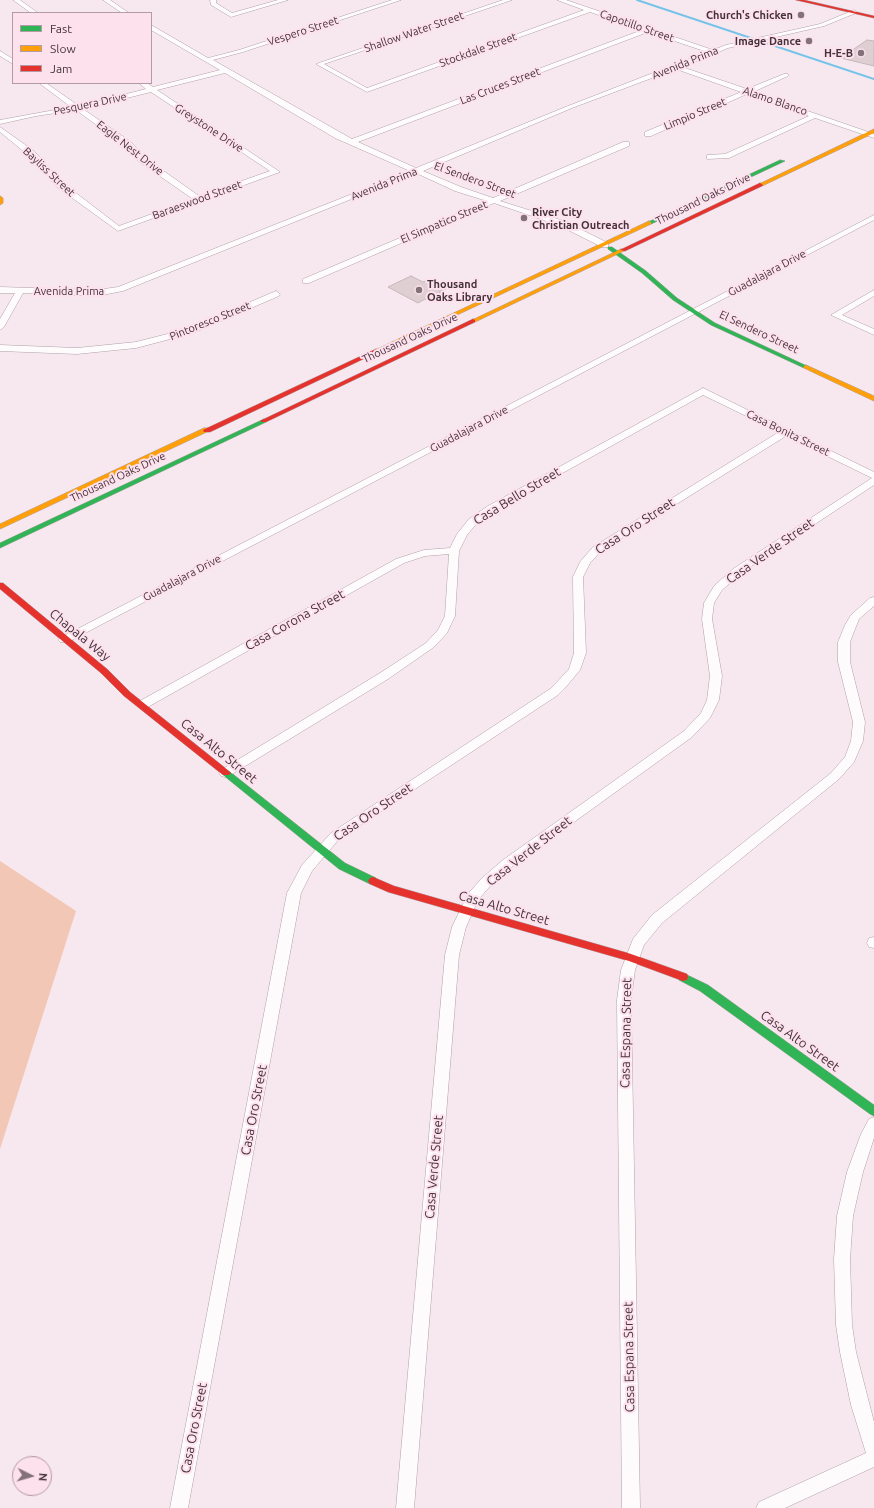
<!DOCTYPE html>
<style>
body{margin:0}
#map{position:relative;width:874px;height:1508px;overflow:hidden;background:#f7e7ee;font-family:Ubuntu,sans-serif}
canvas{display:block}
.legend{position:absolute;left:12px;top:12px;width:140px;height:72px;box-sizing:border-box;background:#fde1ed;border:1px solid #b39ba6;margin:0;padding:5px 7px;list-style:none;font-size:12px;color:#45333b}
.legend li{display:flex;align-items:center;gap:8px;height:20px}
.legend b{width:20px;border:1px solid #b39ba6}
.north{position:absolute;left:12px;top:1456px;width:40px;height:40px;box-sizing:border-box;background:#fde1ed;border:1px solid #b39ba6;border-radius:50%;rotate:95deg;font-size:11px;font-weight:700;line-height:16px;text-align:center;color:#45333b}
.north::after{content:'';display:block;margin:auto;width:14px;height:18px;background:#83727a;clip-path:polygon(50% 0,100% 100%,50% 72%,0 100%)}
</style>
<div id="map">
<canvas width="874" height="1508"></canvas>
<ul class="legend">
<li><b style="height:5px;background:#30b455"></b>Fast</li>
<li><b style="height:5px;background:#ff9f0a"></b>Slow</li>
<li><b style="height:5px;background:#e5322d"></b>Jam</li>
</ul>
<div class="north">N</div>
</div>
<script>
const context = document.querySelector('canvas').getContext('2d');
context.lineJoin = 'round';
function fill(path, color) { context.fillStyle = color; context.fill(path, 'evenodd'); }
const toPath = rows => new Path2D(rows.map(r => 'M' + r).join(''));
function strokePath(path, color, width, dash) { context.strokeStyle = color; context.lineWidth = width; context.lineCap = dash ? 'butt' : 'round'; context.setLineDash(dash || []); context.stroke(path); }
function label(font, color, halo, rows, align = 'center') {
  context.font = font + ' Ubuntu,sans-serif'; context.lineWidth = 4; context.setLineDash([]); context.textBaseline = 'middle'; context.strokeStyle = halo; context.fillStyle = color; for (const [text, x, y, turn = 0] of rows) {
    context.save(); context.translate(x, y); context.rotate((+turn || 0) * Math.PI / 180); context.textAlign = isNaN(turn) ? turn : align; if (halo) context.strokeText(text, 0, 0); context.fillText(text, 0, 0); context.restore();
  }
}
const green = toPath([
 [0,861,76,911,0,1149]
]);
const stream = toPath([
 [637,0,874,79]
]);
const building = toPath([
 [867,40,874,41,874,66,841,58,867,40],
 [411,276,423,282,429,280,446,289,439,292,446,295,431,302,425,299,418,303,388,287,411,276]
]);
const street = toPath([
 [13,0,20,0,38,13,31,13,13,0],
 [103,0,110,0,129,13,122,13,103,0],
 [210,0,216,0,216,3,232,13,278,0,288,0,231,17,211,5,210,0],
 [392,0,401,0,243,52,213,60,352,139,642,30,590,12,367,92,316,64,503,0,512,0,324,64,367,88,584,10,557,0,566,0,713,50,726,45,820,24,854,10,857,12,856,13,824,26,728,48,682,67,747,89,784,74,788,74,788,76,753,92,874,134,874,138,815,118,729,158,707,159,707,155,725,154,809,116,747,94,651,136,645,136,645,132,741,92,676,69,572,108,423,171,461,187,493,198,623,142,629,142,629,146,500,201,564,221,608,243,608,247,602,247,558,225,494,203,309,283,303,283,303,279,487,201,455,191,416,173,123,291,97,296,23,293,4,327,0,330,0,319,15,293,0,293,0,287,97,290,118,287,410,171,335,138,225,73,157,90,280,172,118,231,57,187,28,155,0,132,0,127,34,151,63,183,119,226,193,199,138,161,125,146,76,110,36,116,0,124,0,120,71,107,39,83,46,83,79,106,146,89,139,83,147,83,153,87,220,70,151,30,151,25,208,58,239,50,392,0],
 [648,32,707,52,568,106,416,168,358,142,648,32],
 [151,92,270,171,199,196,144,157,131,142,83,109,151,92],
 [0,51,13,59,13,64,0,56,0,51],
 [874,215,874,220,68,642,60,642,58,640,60,638,874,215],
 [874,290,874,296,842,315,874,329,874,335,831,315,874,290],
 [276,291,280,294,279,296,193,333,136,348,77,354,0,351,0,345,77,348,136,342,187,329,276,291],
 [703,388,874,472,874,485,741,573,722,590,714,603,712,619,722,676,719,700,710,718,692,737,513,866,491,885,478,900,466,927,459,955,414,1508,396,1508,445,955,452,927,468,894,481,879,503,860,684,731,701,713,707,700,710,676,702,619,704,603,714,586,733,569,872,478,786,436,601,551,590,563,583,577,586,653,580,670,565,688,558,695,339,839,312,871,301,893,188,1508,170,1508,287,893,302,865,331,833,550,689,557,682,569,669,574,653,573,577,580,562,593,547,779,432,703,395,496,510,477,523,467,535,459,551,455,616,447,633,434,647,388,679,229,776,225,777,221,776,219,773,221,770,380,673,426,643,438,630,445,616,449,554,425,556,404,563,146,708,142,709,136,705,138,702,396,559,424,550,450,548,457,534,469,519,488,506,703,388],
 [874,597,874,606,859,619,850,642,850,662,865,722,863,741,854,762,839,779,662,923,644,945,635,970,631,1000,640,1508,622,1508,617,1000,621,970,633,939,652,915,831,773,845,757,851,741,853,722,838,662,838,642,845,625,851,615,870,598,874,597],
 [874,937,874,948,869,947,867,943,869,938,874,937],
 [874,1117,874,1138,863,1172,853,1216,850,1259,852,1325,856,1352,874,1422,874,1467,785,1508,756,1508,759,1502,866,1453,851,1405,840,1352,836,1325,834,1259,837,1216,847,1172,861,1134,869,1119,874,1117]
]);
const fast = toPath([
 [780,160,785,161,651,224,646,223,780,160],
 [608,247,612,247,646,271,677,298,715,323,809,367,808,368,804,368,711,325,673,300,642,273,608,249,608,247],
 [264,419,266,420,266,422,0,548,0,543,264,419],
 [226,770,229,771,345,863,376,878,378,881,376,884,370,884,339,869,223,775,221,773,223,771,226,770],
 [683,973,708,985,874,1105,874,1116,870,1114,700,991,679,980,678,977,679,974,683,973]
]);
const slow = toPath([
 [874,129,874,133,762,186,757,185,874,129],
 [0,196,3,198,3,203,0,205,0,196],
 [649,221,651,222,651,224,378,352,374,352,373,351,649,221],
 [621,249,626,250,475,322,470,321,621,249],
 [806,365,874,396,874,401,804,368,803,367,806,365],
 [204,428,210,428,211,430,0,529,0,524,204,428]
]);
const jam = toPath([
 [796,0,804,0,874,16,874,18,796,0],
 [760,183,763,185,762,186,625,251,620,250,760,183],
 [473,319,475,320,475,322,266,422,262,422,260,421,473,319],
 [376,349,379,351,378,352,210,432,204,432,203,430,376,349],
 [0,583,3,583,107,669,130,692,229,771,231,773,229,775,223,775,124,696,101,673,0,589,0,583],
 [373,877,394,886,631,954,687,974,688,977,687,980,683,981,629,961,388,892,370,884,368,881,370,878,373,877]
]);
const markers = [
 [801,15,4,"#83727a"],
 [809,41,4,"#83727a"],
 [861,53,4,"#83727a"],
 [524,218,4,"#83727a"],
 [419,290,4,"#83727a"]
];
const farPoinames = [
 ["Church's Chicken",793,15],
 ["Image Dance",801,41],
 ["H-E-B",853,53],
 ["River City",532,212,"left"],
 ["Christian Outreach",532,225,"left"],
 ["Thousand",427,284,"left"],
 ["Oaks Library",427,297,"left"]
];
const farStreetnames = [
 ["Capotillo Street",637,26,19],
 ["Vespero Street",303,31,-18],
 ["Shallow Water Street",414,32,-19],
 ["Stockdale Street",478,50,-20],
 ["Avenida Prima",685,63,-22],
 ["Las Cruces Street",500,86,-21],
 ["Alamo Blanco",775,101,19],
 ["Pesquera Drive",90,104,-12],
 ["Limpio Street",695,114,-23],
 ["Greystone Drive",209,128,33],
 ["Eagle Nest Drive",130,148,38],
 ["Bayliss Street",49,172,43],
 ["El Sendero Street",475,180,20],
 ["Avenida Prima",384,184,-22],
 ["Thousand Oaks Drive",703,199,-26],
 ["Baraeswood Street",197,200,-20],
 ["El Simpatico Street",444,222,-23],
 ["Guadalajara Drive",767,273,-28],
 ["Avenida Prima",69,291],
 ["Pintoresco Street",210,321,-22],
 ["El Sendero Street",759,332,25],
 ["Thousand Oaks Drive",410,338,-25],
 ["Guadalajara Drive",469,429,-28],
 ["Casa Bonita Street",788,433,26],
 ["Thousand Oaks Drive",118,477,-25],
 ["Guadalajara Drive",182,578,-28]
];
const streetNames = [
 ["Casa Bello Street",517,496,-31],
 ["Casa Oro Street",635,526,-33],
 ["Casa Verde Street",770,551,-35],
 ["Casa Corona Street",295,620,-29],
 ["Chapala Way",80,635,39],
 ["Casa Alto Street",219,751,39],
 ["Casa Oro Street",373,812,-34],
 ["Casa Verde Street",529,851,-38],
 ["Casa Alto Street",504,908,16],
 ["Casa Espana Street",626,1033,-89],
 ["Casa Alto Street",800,1041,36],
 ["Casa Oro Street",254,1110,-79],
 ["Casa Verde Street",434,1167,-85],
 ["Casa Espana Street",629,1357,-91],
 ["Casa Oro Street",194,1428,-79]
];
fill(green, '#f3c7b5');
strokePath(stream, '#76c3e8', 2);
fill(building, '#dfcfd3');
strokePath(building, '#c7b7bb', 1);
strokePath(street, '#b0a1a7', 1);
strokePath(fast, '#b0a1a7', 1);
strokePath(slow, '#b0a1a7', 1);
strokePath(jam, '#b0a1a7', 1);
fill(street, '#fefbfc');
fill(fast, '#30b455');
fill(slow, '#ff9f0a');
fill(jam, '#e5322d');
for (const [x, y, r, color] of markers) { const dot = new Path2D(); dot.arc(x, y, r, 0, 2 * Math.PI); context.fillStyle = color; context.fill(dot); strokePath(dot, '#fde1ed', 1.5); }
label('bold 11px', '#45333b', '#fde1ed', farPoinames, 'right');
label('11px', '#45333b', '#fde1ed', farStreetnames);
label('13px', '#45333b', '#fde1ed', streetNames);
</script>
